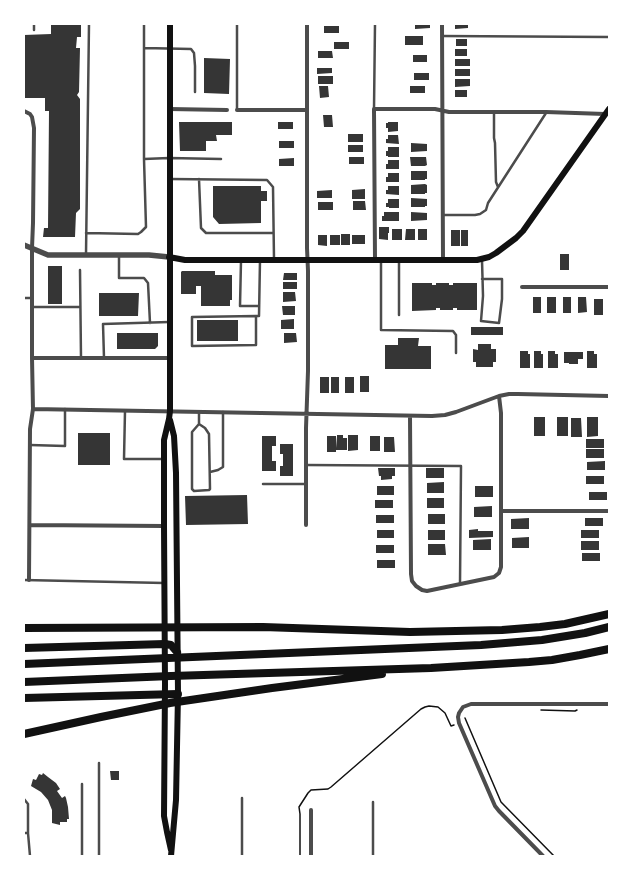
<!DOCTYPE html>
<style>
body{margin:0}
#map{position:relative;width:633px;height:880px;overflow:hidden;background:#fff;font-family:Figtree,sans-serif}
canvas{display:block}
.frame{position:absolute;inset:0;border:25px solid #fff;pointer-events:none}
</style>
<div id="map">
<canvas width="633" height="880"></canvas>
<div class="frame"></div>
</div>
<script>
const context = document.querySelector('canvas').getContext('2d');
context.lineJoin = 'round';
function fill(path, color) { context.fillStyle = color; context.fill(path, 'evenodd'); }
const toPath = rows => new Path2D(rows.map(r => 'M' + r).join(''));
function strokePath(path, color, width, dash) { context.strokeStyle = color; context.lineWidth = width; context.lineCap = dash ? 'butt' : 'round'; context.setLineDash(dash || []); context.stroke(path); }
const building = toPath([
 [51,24,81,24,81,37,77,37,76,48,80,48,79,92,77,95,80,99,80,209,76,213,75,237,43,237,44,228,48,228,49,111,45,111,45,98,24,98,24,35,51,34],
 [415,24,430,24,430,28,415,29],
 [455,24,468,24,468,28,455,29],
 [324,26,339,26,339,33,324,33],
 [405,36,423,36,423,45,405,45],
 [456,39,467,39,467,46,456,46],
 [334,42,349,42,349,49,334,49],
 [455,49,467,49,467,56,455,56],
 [318,51,332,51,333,58,318,58],
 [413,55,427,55,427,62,413,62],
 [204,58,230,59,229,94,204,93],
 [455,59,470,59,470,66,455,66],
 [317,68,332,68,332,73,317,74],
 [455,69,470,69,470,76,455,76],
 [414,73,429,73,429,80,414,80],
 [318,76,333,76,333,84,318,84],
 [455,79,470,79,470,86,455,87],
 [319,86,328,86,329,97,320,98],
 [410,86,425,86,425,93,410,93],
 [455,90,467,90,467,97,455,97],
 [323,115,332,115,333,127,324,127],
 [179,122,232,122,232,135,216,135,217,141,206,141,206,151,180,151],
 [278,122,293,122,293,129,278,129],
 [388,122,398,122,398,131,388,132,388,128,386,128,386,123,388,123],
 [348,134,363,134,363,142,348,142],
 [388,135,398,135,399,144,386,143,386,139,388,139],
 [279,141,294,141,294,148,279,148],
 [411,143,427,144,427,151,411,152],
 [348,145,363,145,363,152,348,152],
 [388,147,399,147,399,157,388,157,388,156,386,156,386,151,388,151],
 [349,157,364,157,364,164,349,164],
 [410,157,426,157,427,165,425,166,411,166],
 [294,158,294,166,279,166,279,159],
 [388,160,399,160,399,169,386,169,386,164,388,164],
 [411,171,427,171,427,179,425,179,425,180,411,180],
 [388,173,399,173,399,182,386,182,386,177,388,177],
 [425,184,427,185,427,193,425,193,425,194,411,194,411,185],
 [213,186,261,186,261,191,267,191,267,201,261,201,261,223,219,224,213,217],
 [388,186,399,186,399,195,386,194,386,190,388,190],
 [365,189,365,199,352,199,352,190],
 [332,190,332,198,317,198,317,191],
 [411,198,427,199,427,206,425,206,425,207,411,207],
 [388,199,399,199,399,208,389,208,389,207,386,207,386,203,388,203],
 [353,201,365,201,366,210,353,210],
 [318,202,333,202,333,210,318,210],
 [384,212,399,212,399,221,382,221,382,216,384,216],
 [411,212,427,213,427,220,411,221],
 [379,227,389,227,389,233,388,233,388,240,379,239],
 [392,229,402,229,402,240,392,240],
 [406,229,415,229,415,240,405,240],
 [418,229,427,229,427,240,418,240],
 [451,230,460,230,460,246,451,246],
 [461,230,468,230,468,246,461,246],
 [341,234,350,234,350,245,341,245],
 [318,235,327,235,327,246,318,245],
 [330,235,340,235,340,245,330,245],
 [352,235,365,235,365,244,352,244],
 [560,254,569,254,569,270,560,270],
 [48,266,62,266,62,304,48,304],
 [182,271,215,271,215,275,232,275,232,300,230,300,230,306,201,306,201,286,196,286,196,294,181,294,181,272],
 [284,273,297,273,297,280,283,280],
 [283,282,297,282,297,289,283,289],
 [412,283,432,283,432,285,436,285,436,283,449,283,449,285,453,285,453,283,477,283,477,310,457,310,457,308,453,308,453,310,440,310,440,308,436,308,436,310,412,311],
 [283,292,295,292,296,301,283,302],
 [99,293,139,293,138,316,99,316],
 [533,297,541,297,541,313,533,313],
 [547,297,556,297,556,313,547,313],
 [563,297,571,297,571,313,563,313],
 [578,297,586,297,587,312,578,313],
 [594,299,603,299,603,315,594,315],
 [282,306,295,306,295,315,283,315],
 [294,319,294,329,281,329,281,320],
 [197,320,238,320,238,341,197,341],
 [471,327,503,327,503,335,471,335],
 [117,333,158,333,158,346,155,349,117,349],
 [284,333,296,333,297,342,284,343],
 [398,338,419,338,418,346,431,346,431,369,385,369,385,345,398,345],
 [478,344,491,344,491,349,496,349,496,362,493,362,493,367,476,367,476,362,473,362,473,349,478,350],
 [520,351,528,351,528,354,530,354,530,368,520,368],
 [534,351,541,351,541,354,543,354,543,368,534,368],
 [548,351,555,351,555,354,558,354,558,368,548,368],
 [587,351,594,351,594,354,597,354,597,368,587,368],
 [564,352,583,352,583,359,578,359,578,364,569,364,569,363,564,363],
 [360,376,369,376,369,392,360,392],
 [320,377,329,377,329,393,320,393],
 [331,377,339,377,339,393,331,393],
 [345,377,354,377,354,393,345,393],
 [534,417,545,417,545,436,534,436],
 [557,417,568,417,568,436,557,436],
 [587,417,598,417,598,436,587,437],
 [571,418,581,418,582,437,571,437],
 [78,433,110,433,110,465,78,465],
 [337,435,343,435,343,438,347,438,347,450,336,450,336,452,327,452,327,436,336,436,337,448],
 [348,435,358,435,358,450,348,451],
 [262,436,276,436,276,446,272,446,272,461,276,461,276,471,262,471],
 [370,436,380,436,380,451,370,451],
 [384,437,394,437,395,452,384,452],
 [586,439,604,439,604,448,586,448],
 [280,444,293,444,293,476,280,476,280,466,283,466,283,454,280,454],
 [586,449,604,449,604,458,586,458],
 [605,461,605,470,587,470,587,462],
 [378,468,395,468,395,476,392,476,392,479,381,480,381,476,379,476],
 [426,468,444,468,444,478,426,478],
 [586,476,604,476,604,484,586,484],
 [444,482,444,493,427,493,427,483],
 [377,486,394,486,394,495,377,495],
 [475,486,493,486,493,497,475,497],
 [589,492,607,492,607,500,589,500],
 [247,495,248,524,186,525,185,496],
 [427,498,444,498,444,508,427,508],
 [375,500,393,500,393,508,375,508],
 [492,506,492,517,474,517,474,507],
 [428,514,445,514,445,524,428,524],
 [376,515,394,515,394,523,376,523],
 [529,518,529,529,511,529,511,519],
 [585,518,603,518,603,526,585,526],
 [478,529,478,531,493,531,493,537,469,538,469,530],
 [377,530,394,530,394,538,377,538],
 [428,530,445,530,445,540,428,540],
 [581,530,599,530,599,538,581,538],
 [529,537,529,548,512,548,512,538],
 [491,539,491,550,473,550,473,540],
 [581,541,599,541,599,550,581,550],
 [428,544,445,544,446,555,428,555],
 [376,545,394,545,394,553,376,553],
 [582,553,600,553,600,561,582,561],
 [377,560,395,560,395,568,377,568],
 [110,771,119,771,119,780,111,780],
 [43,773,48,777,56,783,60,789,57,791,62,798,65,796,66,798,68,807,69,819,67,819,67,822,60,822,60,825,52,823,52,810,48,800,41,792,31,786,33,779,36,780,39,774,42,775]
]);
const path = toPath([
 [541,710,575,711,577,710],
 [465,718,501,802,554,856],
 [300,856,300,814,299,807,308,793,311,790,328,789,331,787,421,709,425,707,429,706,438,707,445,713,451,726,454,725]
]);
const service = toPath([
 [34,30,34,24],
 [442,36,609,37],
 [144,48,191,49,194,53,195,66,195,92],
 [374,109,375,24],
 [237,110,237,24],
 [494,112,494,138,495,143,496,182,498,187],
 [144,159,169,158,221,159],
 [170,179,267,180,273,187,274,259],
 [199,179,201,228,206,233,273,233],
 [443,215,475,215,480,214,486,210,488,203,546,113],
 [86,233,138,234,141,232,146,227,144,159,144,24],
 [86,254,89,24],
 [119,255,119,278,144,278,148,283,150,323],
 [381,260,381,330,453,331,456,335,456,353],
 [399,260,399,315],
 [482,260,483,296,481,321,499,323,502,299,502,279,482,279],
 [241,261,240,306,259,306],
 [80,270,81,358],
 [24,298,32,298],
 [32,307,80,307],
 [256,316,256,345,192,346,192,317,256,316,259,316,260,260],
 [104,358,103,324,169,322],
 [125,411,124,459,163,459],
 [199,412,199,424,192,432,192,489,194,491,209,490,210,489,209,434,205,428,199,424],
 [30,445,65,446,65,409],
 [306,465,461,466,460,584],
 [210,472,218,470,223,467,223,412],
 [263,484,306,484],
 [24,580,164,583],
 [82,784,82,856],
 [24,799,28,804,28,833,30,856],
 [373,802,373,856],
 [24,833,28,833],
 [99,856,99,763],
 [242,856,242,798]
]);
const minor = toPath([
 [442,24,443,260],
 [169,109,227,110],
 [237,110,306,110],
 [24,111,30,114,32,117,34,128,33,223,32,248,32,358,33,409,30,429,29,580],
 [375,260,374,109,435,109,449,112,546,112,605,114],
 [522,287,609,287],
 [32,358,169,358],
 [33,409,432,416,445,415,456,412,499,396,509,394,518,394,609,396],
 [410,416,411,574,412,581,416,586,422,590,427,591,494,577,499,573,501,567,501,413,499,396],
 [501,511,609,511],
 [30,525,164,526],
 [306,525,306,428,308,371,308,271,307,248,307,24],
 [311,810,311,856],
 [543,856,499,811,495,806,459,723,458,717,459,713,463,707,471,704,609,704]
]);
const tertiary = toPath([
 [24,245,48,255,149,255,169,257]
]);
const secondary = toPath([
 [170,24,170,411,169,419,164,440,164,526,165,684,164,816,167,832,171,850],
 [169,257,185,260,477,260,489,257,496,253,516,238,523,231,609,109],
 [170,420,174,436,176,473,178,694,176,800,171,856]
]);
const motorway = toPath([
 [24,628,263,627,410,632,502,630,540,627,565,624,609,614],
 [24,648,165,644,171,645,177,652],
 [24,664,481,645,542,640,585,633,609,627],
 [24,682,171,676,431,668,529,662,552,660,580,655,609,649],
 [24,698,178,694],
 [24,734,101,717,170,703,272,688,382,674]
]);
fill(building, '#353535');
strokePath(path, '#111', 1.5);
strokePath(service, '#4c4c4c', 2.5);
strokePath(minor, '#4c4c4c', 4);
strokePath(tertiary, '#4c4c4c', 5.5);
strokePath(secondary, '#111', 6);
strokePath(motorway, '#111', 8);
</script>
